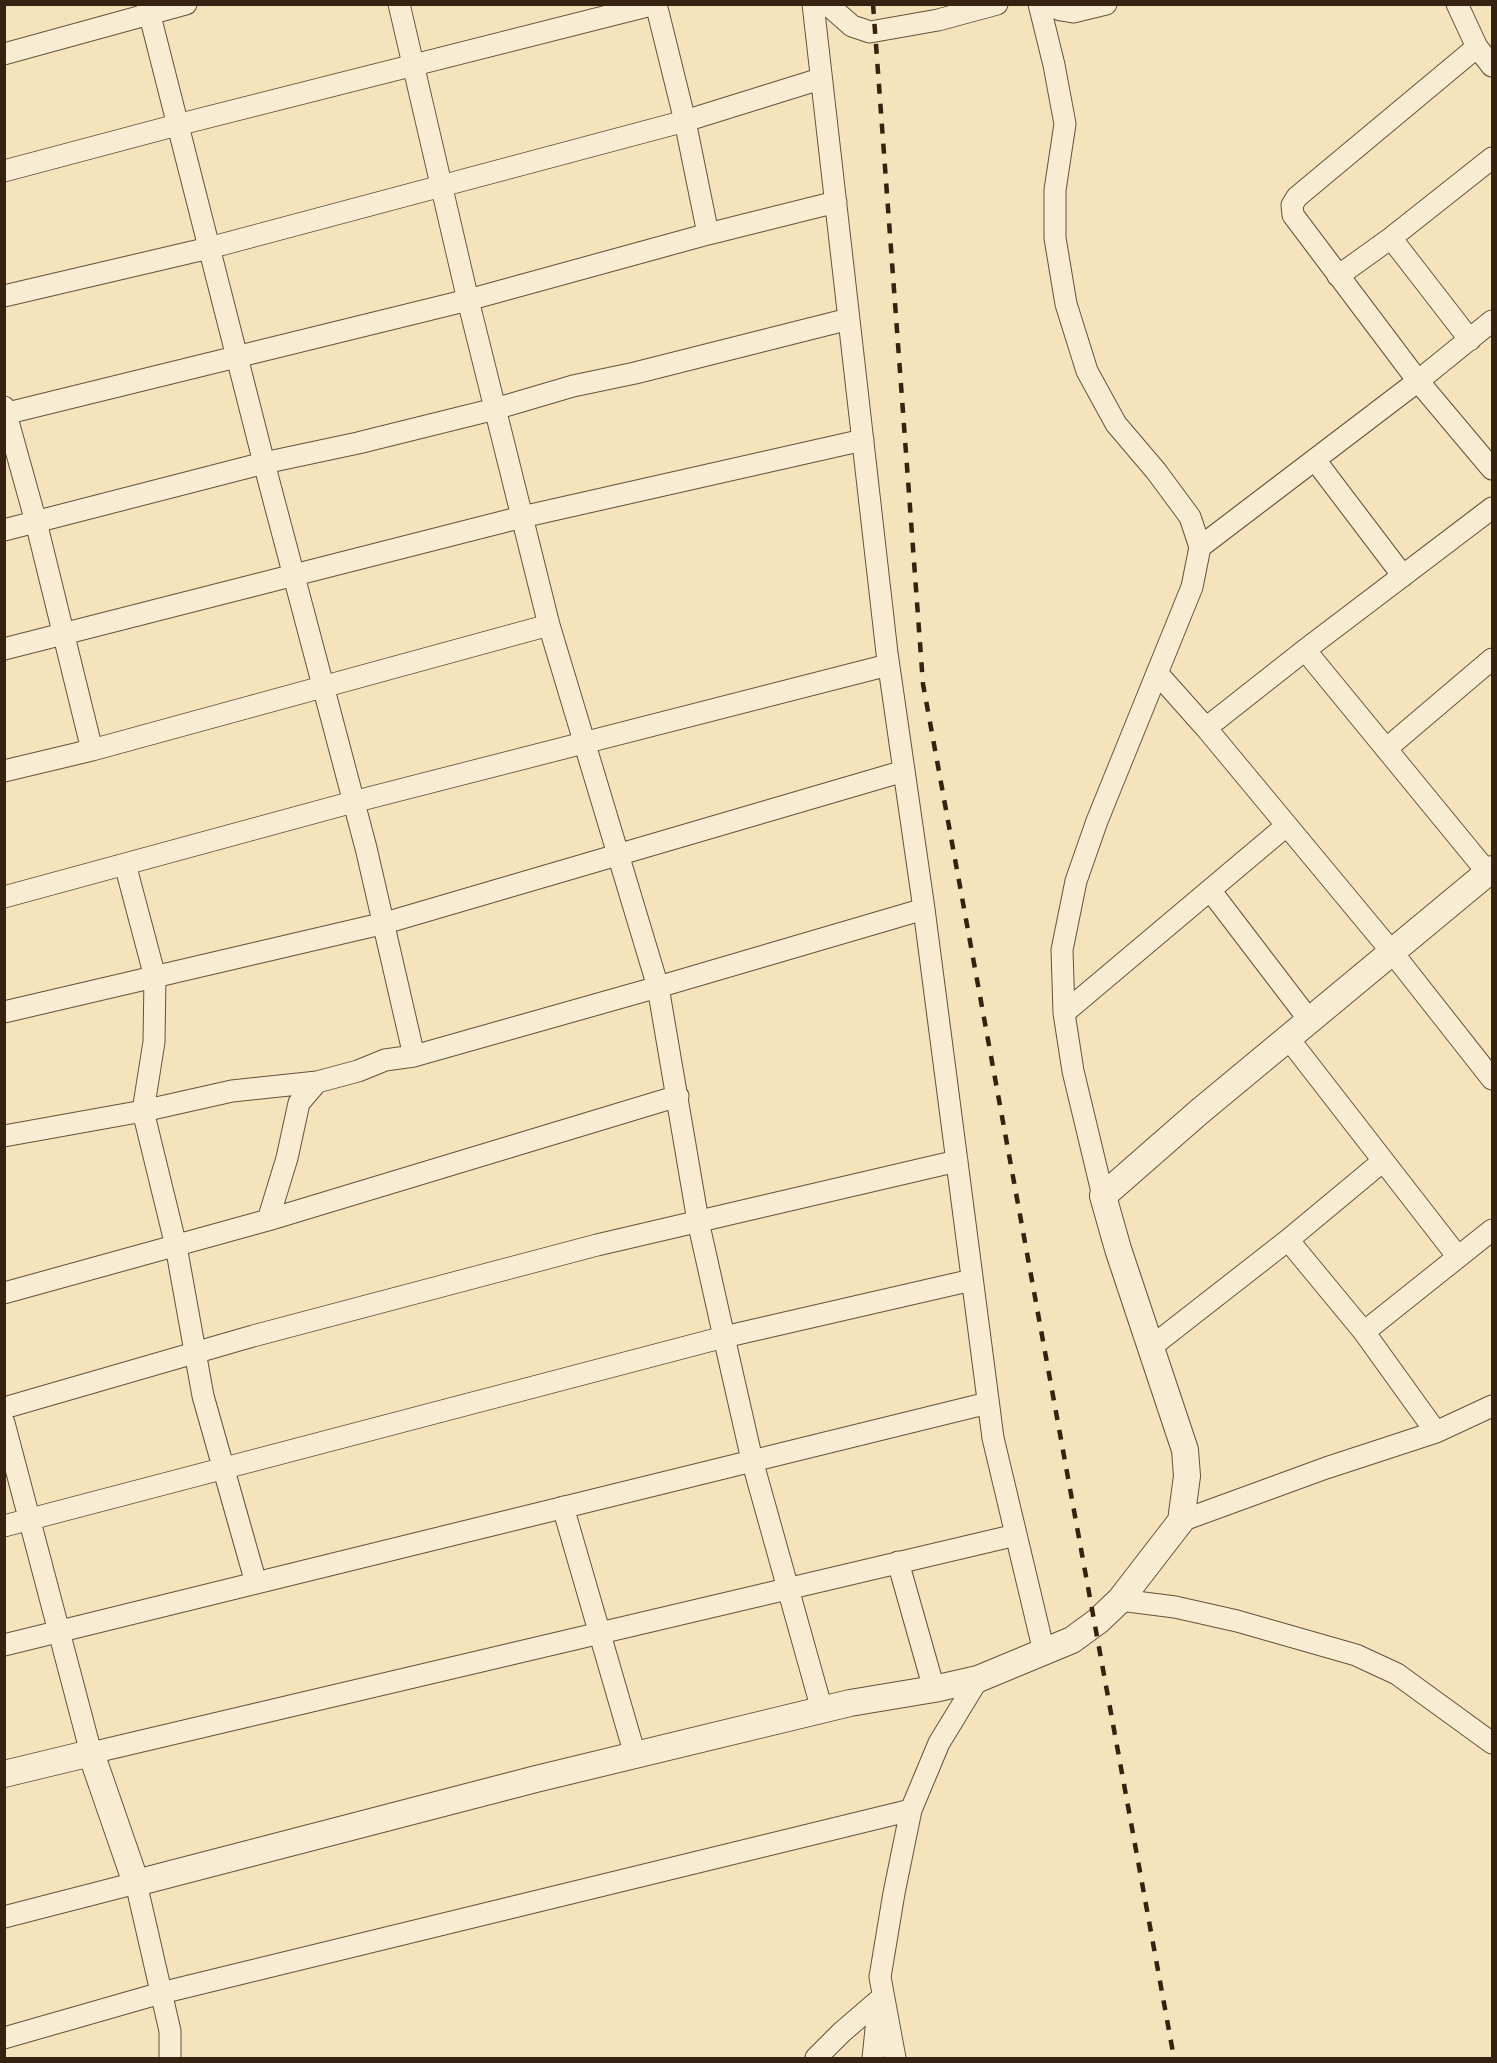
<!DOCTYPE html>
<style>
body{margin:0}
#map{position:relative;width:1497px;height:2063px;overflow:hidden;background:#f4e3bb;font-family:"Old Standard TT",serif}
canvas{display:block}
.frame{position:absolute;inset:0;border:6px solid #372110;pointer-events:none}
</style>
<div id="map">
<canvas width="1497" height="2063"></canvas>
<div class="frame"></div>
</div>
<script>
const context = document.querySelector('canvas').getContext('2d');
context.lineJoin = 'round';
const toPath = rows => new Path2D(rows.map(r => 'M' + r).join(''));
function strokePath(path, color, width, dash) { context.strokeStyle = color; context.lineWidth = width; context.lineCap = dash ? 'butt' : 'round'; context.setLineDash(dash || []); context.stroke(path); }
const minor = toPath([
 [147,4,264,463,366,848,414,1056],
 [399,4,468,300,549,625,658,987,698,1221,724,1337,752,1460,822,1710],
 [656,4,685,121,708,234],
 [813,4,887,653,924,909,993,1438,1044,1652],
 [827,4,852,26,870,32,938,20,997,4],
 [1039,4,1054,65,1065,124,1055,190,1055,238,1066,304,1087,371,1116,424,1156,471,1190,517,1200,547,1192,587,1097,821,1076,881,1062,950,1064,1013,1073,1071,1103,1196],
 [1046,4,1061,10,1073,12,1106,4],
 [1457,4,1477,47,1297,197,1292,205,1293,215,1418,381,1492,469],
 [1477,47,1492,66],
 [4,54,186,4],
 [4,171,177,125,655,4],
 [1391,238,1470,340],
 [1338,276,1391,238,1492,158],
 [4,296,209,248,685,121,820,79],
 [4,407,36,522,92,750],
 [4,414,468,300,708,234,836,202],
 [1315,460,1403,576],
 [4,530,264,463,358,443,495,409,573,386,635,373,849,319],
 [1200,547,1418,381,1492,321],
 [4,649,522,517,863,440],
 [1305,650,1488,873],
 [1157,673,1206,728,1392,952,1492,1079],
 [1206,728,1305,650,1492,508],
 [1386,749,1492,659],
 [4,771,92,750,549,625],
 [125,864,155,977,154,1042,143,1111,176,1246,203,1396,256,1583],
 [1210,890,1310,1021],
 [4,897,353,802,888,665],
 [4,1012,385,923,904,771],
 [1064,1013,1286,826],
 [1288,1038,1458,1257],
 [4,1136,143,1111,232,1091,317,1082,358,1071,385,1060,414,1056,658,987,924,909],
 [268,1220,287,1158,299,1103,317,1082],
 [1288,1240,1364,1332,1436,1432],
 [4,1293,268,1220,678,1096],
 [1364,1332,1492,1230],
 [1151,1347,1288,1240,1383,1161],
 [4,1408,253,1336,597,1245,957,1161],
 [4,1423,91,1753,1016,1535],
 [563,1507,635,1755],
 [1181,1521,1326,1468,1436,1432,1492,1406],
 [4,1526,724,1337,972,1280],
 [898,1562,934,1689],
 [1120,1600,1175,1607,1237,1621,1356,1655,1397,1674,1492,1743],
 [4,1645,988,1403],
 [4,1917,136,1883,170,2031,170,2058],
 [4,2038,161,1993,911,1810],
 [816,2058,842,2032,878,2001],
 [873,2058,878,2010],
 [895,2058,880,1977,894,1893,911,1810,939,1743,978,1679]
]);
const tertiary = toPath([
 [4,1774,91,1753,136,1883,536,1779,850,1703,934,1689,978,1679,1072,1640,1098,1621,1120,1600,1181,1521,1187,1476,1185,1450,1118,1249,1103,1196,1199,1112,1492,869]
]);
const rail = toPath([
 [873,4,923,684,1174,2058]
]);
strokePath(minor, '#66523b', 23);
strokePath(tertiary, '#66523b', 28);
strokePath(minor, '#f8edd3', 21);
strokePath(tertiary, '#f8edd3', 26);
strokePath(rail, '#372110', 4.5, [10, 10]);
</script>
